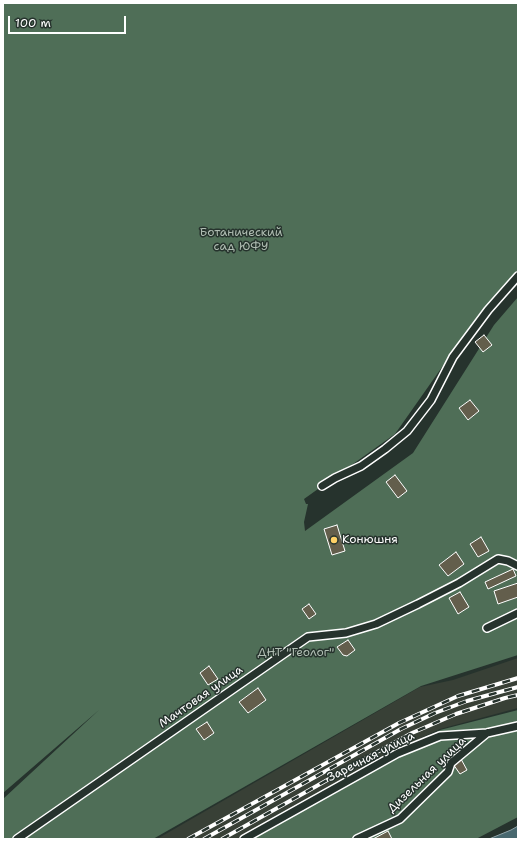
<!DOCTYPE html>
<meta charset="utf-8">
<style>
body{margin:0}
#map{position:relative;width:521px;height:842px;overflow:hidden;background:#26332d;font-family:"Shantell Sans",sans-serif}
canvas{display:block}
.frame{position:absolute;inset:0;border:4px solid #fff;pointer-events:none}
.scale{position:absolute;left:8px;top:16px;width:118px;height:18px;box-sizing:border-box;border:2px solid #fff;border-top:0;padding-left:5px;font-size:12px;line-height:14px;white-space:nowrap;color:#fff;-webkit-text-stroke:3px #26332d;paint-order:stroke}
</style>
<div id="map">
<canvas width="521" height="842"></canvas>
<div class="frame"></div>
<div class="scale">100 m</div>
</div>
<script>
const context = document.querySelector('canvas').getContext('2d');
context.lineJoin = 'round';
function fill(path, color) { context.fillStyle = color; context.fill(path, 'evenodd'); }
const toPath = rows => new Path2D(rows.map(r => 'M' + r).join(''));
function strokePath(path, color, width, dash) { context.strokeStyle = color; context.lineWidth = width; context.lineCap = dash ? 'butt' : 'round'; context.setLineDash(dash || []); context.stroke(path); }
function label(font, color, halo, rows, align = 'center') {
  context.font = font + ' "Shantell Sans",sans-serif'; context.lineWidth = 3; context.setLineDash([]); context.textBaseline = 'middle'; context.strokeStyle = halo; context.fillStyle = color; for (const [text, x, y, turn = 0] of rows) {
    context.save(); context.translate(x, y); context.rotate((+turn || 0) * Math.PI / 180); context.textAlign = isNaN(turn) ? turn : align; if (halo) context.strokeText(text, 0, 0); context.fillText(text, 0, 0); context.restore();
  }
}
const built = toPath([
 [518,658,518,708,440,729,382,756,345,786,244,839,157,839,420,687,453,680]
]);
const green = toPath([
 [3,3,518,3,518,270,480,313,395,434,304,499,306,504,308,504,304,522,305,531,413,453,494,325,518,297,518,655,421,686,153,839,3,839,3,799,99,710,3,793],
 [518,710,518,817,476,839,250,839,345,788,440,730]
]);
const water = toPath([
 [518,826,518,839,489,839,511,830,518,826]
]);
const building = toPath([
 [484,335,492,345,483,352,475,342,484,335],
 [470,400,479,411,468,420,459,408,470,400],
 [395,475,407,491,398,498,386,482,395,475],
 [337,525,345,551,332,555,324,529,337,525],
 [481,537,489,551,478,557,470,544,481,537],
 [456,552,464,564,448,576,439,565,456,552],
 [513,569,516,576,488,589,485,582,513,569],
 [518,583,518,597,498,604,494,591,518,583],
 [460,592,469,607,458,614,449,598,460,592],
 [309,604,316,614,309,619,302,609,309,604],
 [348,640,355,650,347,656,343,655,337,647,348,640],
 [209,666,218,679,208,685,200,673,209,666],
 [258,688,266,700,248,713,239,702,258,688],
 [207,722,214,733,204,740,196,729,207,722],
 [461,759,467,770,460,774,453,764,461,759],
 [388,831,392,839,373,839,388,831]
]);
const minor = toPath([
 [322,486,335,478,361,466,385,449,407,431,431,400,453,357,488,310,518,276],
 [487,628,518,613],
 [17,839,308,637,346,633,376,624,418,604,459,583,498,559,508,561,518,566],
 [244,839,398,753,440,736,487,733,518,726],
 [357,839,400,819,448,772,451,763,487,733]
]);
const rail = toPath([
 [188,839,399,723,458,696,518,678],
 [204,839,401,729,435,713,467,701,518,687],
 [222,839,379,751,412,733,456,714,505,698,518,695]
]);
const markers = [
 [334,540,4,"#ffd166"]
];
const parkNames = [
 ["Ботанический",241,233],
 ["сад ЮФУ",241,247],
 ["ДНТ \"Геолог\"",296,653]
];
const poiNames = [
 ["Конюшня",342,540]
];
const streetNames = [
 ["Мачтовая улица",201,697,-35],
 ["Заречная улица",371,757,-27],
 ["Дизельная улица",427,775,-44]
];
fill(built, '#384036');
fill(green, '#4f6e57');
fill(water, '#48686f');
strokePath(water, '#91a4a9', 1);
fill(building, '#635e4c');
strokePath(building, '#fff', 1);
strokePath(minor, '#fff', 10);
strokePath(minor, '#26332d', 7);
strokePath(rail, '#fff', 4);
strokePath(rail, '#26332d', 2.5, [8]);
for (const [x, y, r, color] of markers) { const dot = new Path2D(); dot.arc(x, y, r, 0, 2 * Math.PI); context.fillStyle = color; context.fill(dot); strokePath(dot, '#26332d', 1.5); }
label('12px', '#b0beb3', '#26332d', parkNames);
label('12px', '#fff', '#26332d', poiNames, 'left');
label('12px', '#fff', '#26332d', streetNames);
</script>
